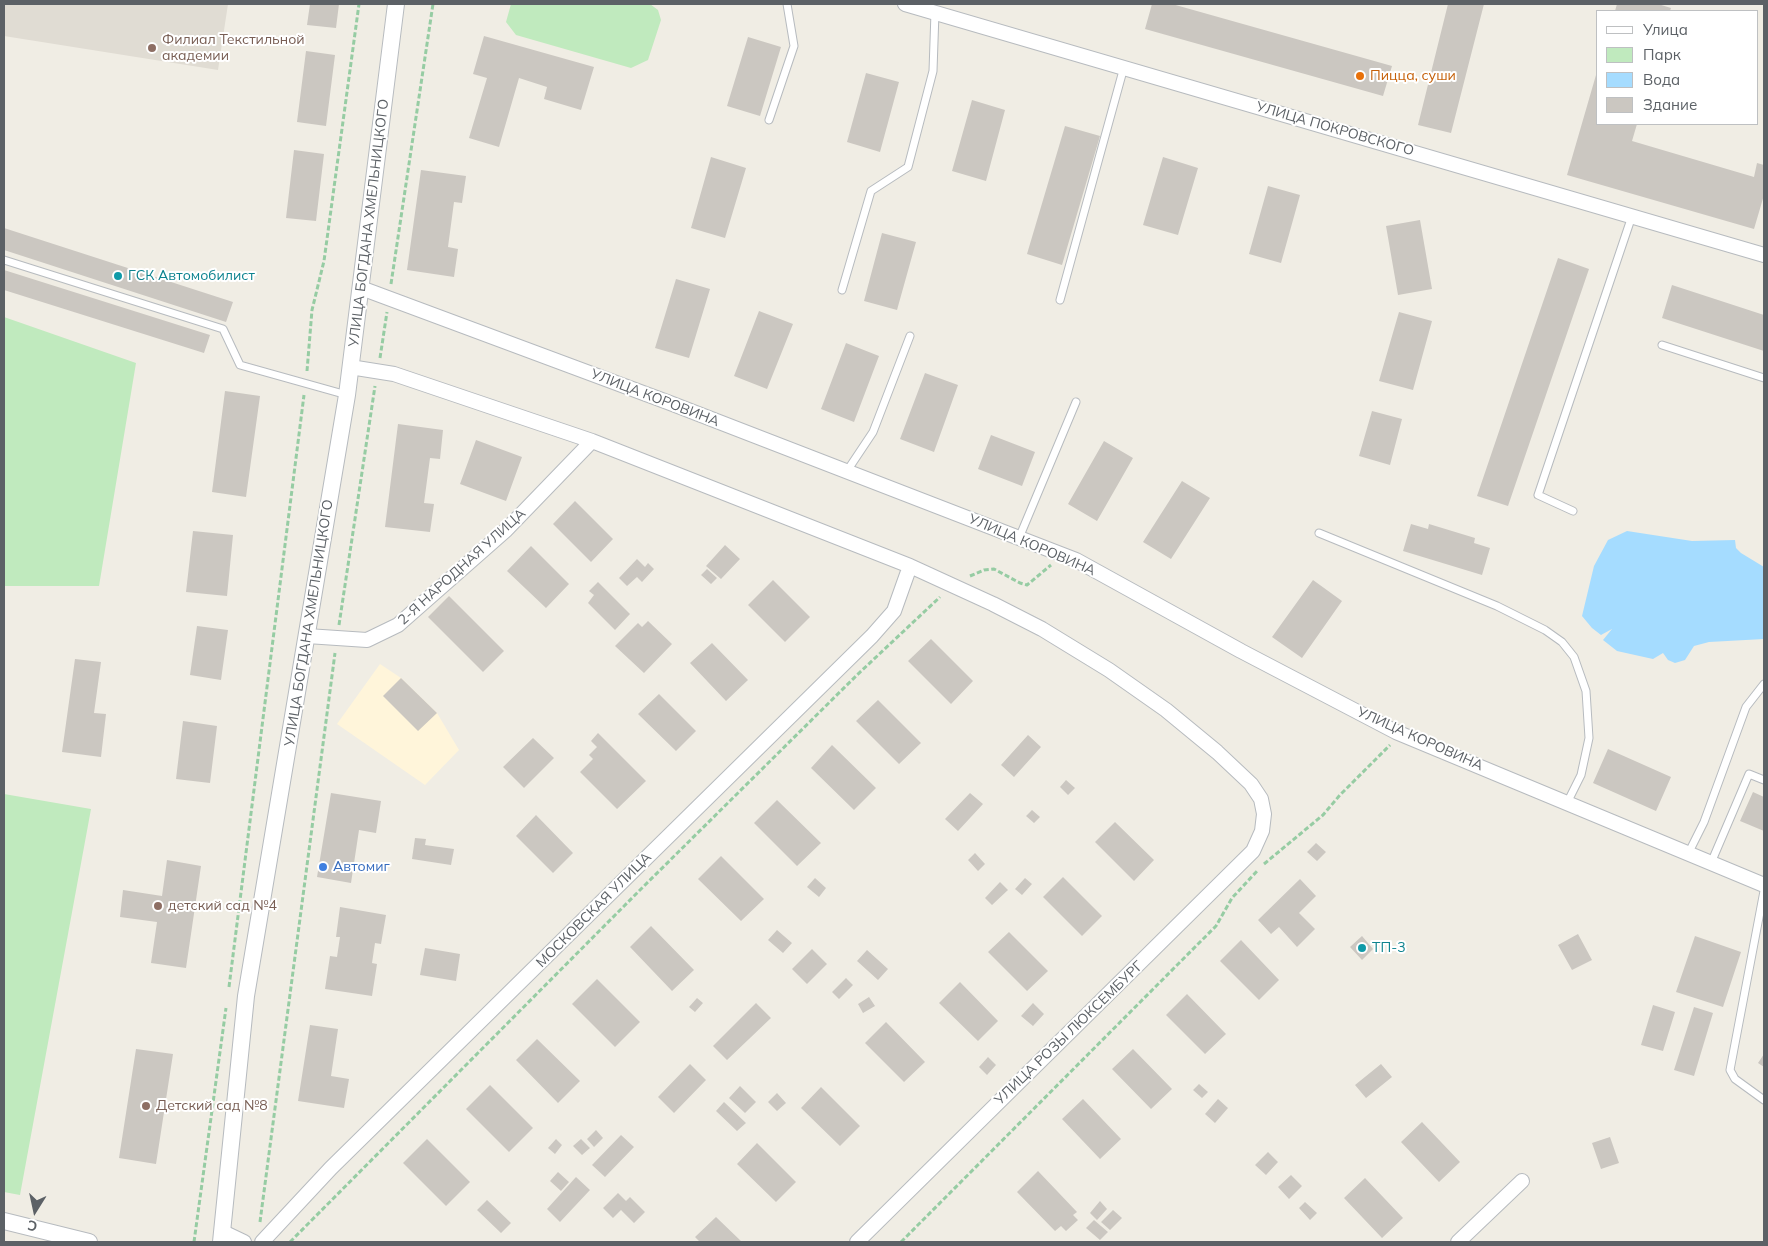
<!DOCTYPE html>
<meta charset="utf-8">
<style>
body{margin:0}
#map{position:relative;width:1768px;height:1246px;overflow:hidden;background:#f0ede4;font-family:Mulish,sans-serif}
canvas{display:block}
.frame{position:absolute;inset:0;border:5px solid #5c6166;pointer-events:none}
.legend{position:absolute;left:1596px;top:10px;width:162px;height:115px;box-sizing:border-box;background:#fff;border:1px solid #bec0c2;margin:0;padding:6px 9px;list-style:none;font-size:15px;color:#5c6166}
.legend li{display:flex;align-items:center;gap:10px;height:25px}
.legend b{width:25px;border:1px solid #bec0c2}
.north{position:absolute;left:10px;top:1186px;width:50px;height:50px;-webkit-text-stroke:4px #fff;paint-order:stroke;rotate:190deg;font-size:14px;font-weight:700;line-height:20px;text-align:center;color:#5c6166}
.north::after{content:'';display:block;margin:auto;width:18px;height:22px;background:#5c6166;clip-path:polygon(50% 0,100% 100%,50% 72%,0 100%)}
</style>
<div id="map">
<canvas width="1768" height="1246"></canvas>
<div class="frame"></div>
<ul class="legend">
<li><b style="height:6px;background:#fff"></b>Улица</li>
<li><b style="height:14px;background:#c0eabe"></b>Парк</li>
<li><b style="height:14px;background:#a5dcff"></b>Вода</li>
<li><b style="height:14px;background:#cbc7c1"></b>Здание</li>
</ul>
<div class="north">С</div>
</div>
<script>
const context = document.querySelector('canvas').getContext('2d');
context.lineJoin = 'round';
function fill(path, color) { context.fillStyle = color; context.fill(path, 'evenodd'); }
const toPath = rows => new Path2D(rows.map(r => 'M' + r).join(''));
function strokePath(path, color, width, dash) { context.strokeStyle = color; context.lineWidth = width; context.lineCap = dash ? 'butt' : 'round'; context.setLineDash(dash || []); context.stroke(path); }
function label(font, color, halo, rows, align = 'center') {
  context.font = font + ' Mulish,sans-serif'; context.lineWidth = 4; context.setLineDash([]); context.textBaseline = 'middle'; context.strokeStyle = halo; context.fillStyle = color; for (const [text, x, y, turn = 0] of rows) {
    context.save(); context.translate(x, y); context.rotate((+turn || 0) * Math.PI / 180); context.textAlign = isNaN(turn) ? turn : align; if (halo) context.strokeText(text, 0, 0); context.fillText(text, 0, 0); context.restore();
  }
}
const commercial = toPath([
 [380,664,401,678,437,713,459,750,425,785,337,724]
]);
const education = toPath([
 [4,4,228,4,218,70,4,36]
]);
const green = toPath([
 [511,4,650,4,658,10,661,20,648,60,631,68,516,35,506,22],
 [4,317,136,363,99,586,4,586],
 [4,794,91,809,20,1195,4,1192]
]);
const water = toPath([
 [1627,531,1692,541,1735,540,1736,548,1741,553,1764,567,1764,639,1709,642,1694,646,1685,660,1675,663,1668,660,1663,653,1653,659,1617,651,1603,640,1612,629,1601,635,1592,628,1582,616,1594,566,1608,540]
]);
const building = toPath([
 [310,4,339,4,336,28,307,25],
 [1152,4,1172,4,1392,66,1383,96,1145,29],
 [1448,4,1484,4,1451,133,1418,125],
 [1617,4,1658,4,1671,8,1670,11,1615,11],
 [484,36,594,67,581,110,544,99,547,87,519,78,499,147,469,138,487,78,473,74],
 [748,37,781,47,760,116,727,106],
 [306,51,335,55,326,126,297,122],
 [866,73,899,82,880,152,847,142],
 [1596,75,1597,124,1637,124,1632,141,1754,177,1757,163,1764,165,1764,195,1754,229,1567,175],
 [972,100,1005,110,986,181,952,171],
 [1065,126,1100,136,1062,265,1027,254],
 [294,150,324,154,316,221,286,218],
 [711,157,746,168,725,238,691,228],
 [1163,157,1198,168,1178,235,1143,225],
 [421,170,466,176,462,203,454,202,448,247,458,249,454,277,407,270],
 [1268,186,1300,195,1281,263,1249,254],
 [1420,220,1432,289,1398,295,1386,226],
 [4,228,233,302,226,322,4,250],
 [882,233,916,242,897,310,864,301],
 [1558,258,1589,269,1508,506,1477,496],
 [4,270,210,335,204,353,4,290],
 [676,279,710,289,689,358,655,348],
 [1672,285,1764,315,1764,351,1662,318],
 [759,311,793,324,767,389,734,376],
 [1399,312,1432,321,1413,390,1379,381],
 [846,343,879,356,854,422,821,409],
 [925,373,958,385,934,452,900,439],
 [225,391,260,396,246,497,212,492],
 [1372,411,1402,419,1390,465,1359,456],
 [398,424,443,430,440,459,430,458,424,503,434,504,430,532,385,527],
 [991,435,1035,452,1022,486,978,469],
 [476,440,522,457,506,501,460,484],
 [1104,441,1133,458,1097,521,1068,504],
 [1182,481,1210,498,1171,559,1143,542],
 [575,501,613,539,591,562,553,524],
 [1411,524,1428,529,1429,524,1475,538,1474,543,1490,548,1482,575,1403,551],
 [193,531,233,535,227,596,186,592],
 [725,545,740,559,721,579,706,566],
 [531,546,569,584,546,608,507,571],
 [637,559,645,567,648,563,654,569,642,582,637,577,627,586,619,578],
 [707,569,717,578,711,584,701,575],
 [773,580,810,617,785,642,748,605],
 [1313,580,1342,601,1302,658,1272,637],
 [598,582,630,614,615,630,588,603,594,595,589,591],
 [449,596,504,651,483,672,428,617],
 [648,621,672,644,644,673,615,646,638,623,642,627],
 [197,626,228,630,221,680,190,675],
 [931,639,973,681,951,704,908,661],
 [712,643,748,680,726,701,690,663],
 [75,659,101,662,94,713,106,714,101,757,62,752],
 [401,678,437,713,418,731,383,696],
 [659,694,696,731,676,751,638,714],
 [878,700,921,743,899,764,856,721],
 [183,721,217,726,210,783,176,779],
 [598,733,646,781,617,809,580,772,593,759,589,755,597,747,591,741],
 [1028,735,1041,747,1014,777,1001,765],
 [533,738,554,758,524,788,503,767],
 [832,745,876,788,854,810,811,768],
 [1608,749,1671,777,1656,811,1593,783],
 [1066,780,1075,788,1068,795,1060,787],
 [1753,792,1764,797,1764,831,1740,821],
 [331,793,381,801,376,833,359,830,351,883,317,877],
 [970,793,983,804,958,831,945,819],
 [777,800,821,843,797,866,754,823],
 [1032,810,1040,817,1034,823,1026,816],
 [536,815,573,853,553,873,516,836],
 [1115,822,1154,860,1134,881,1095,842],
 [415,838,426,839,425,845,454,849,451,865,412,859],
 [1316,843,1326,852,1317,861,1307,852],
 [975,853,985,864,978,871,968,860],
 [721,856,764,899,741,921,698,879],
 [167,860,201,866,186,968,151,963,157,922,120,917,123,890,162,896],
 [1063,877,1102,916,1082,936,1043,897],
 [815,878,826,888,819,897,807,887],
 [1025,878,1032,884,1022,895,1015,889],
 [1300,879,1316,896,1299,913,1315,929,1297,947,1279,927,1271,934,1258,920],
 [1000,882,1008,890,992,905,985,898],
 [340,907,386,915,381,944,375,943,372,963,377,964,372,996,325,989,330,956,337,957,340,937,336,937],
 [651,926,694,970,672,991,630,947],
 [777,930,792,943,783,953,768,940],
 [1009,932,1048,971,1027,991,988,952],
 [1578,934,1592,960,1572,970,1558,945],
 [1362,936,1373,949,1362,960,1350,947],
 [1695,936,1741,952,1723,1007,1676,992],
 [1241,940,1279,980,1259,1000,1220,961],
 [425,948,460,954,456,981,420,975],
 [812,949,827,964,807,984,792,969],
 [867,950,888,969,878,980,857,961],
 [846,978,853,985,839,999,832,992],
 [597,979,640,1022,615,1047,572,1004],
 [960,982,998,1021,978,1041,939,1003],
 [1187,994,1226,1034,1205,1054,1166,1015],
 [869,997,875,1006,863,1013,858,1004],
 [697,998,703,1003,695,1012,689,1007],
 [756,1003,771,1018,727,1060,713,1046],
 [1033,1003,1044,1014,1033,1026,1021,1016],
 [1653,1005,1675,1012,1663,1051,1641,1045],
 [1694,1007,1713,1013,1694,1076,1674,1070],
 [886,1022,925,1062,904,1082,865,1043],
 [310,1025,338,1029,331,1076,349,1079,344,1108,298,1101],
 [537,1039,580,1081,558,1103,516,1060],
 [136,1049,173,1054,156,1164,119,1158],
 [1133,1049,1172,1089,1151,1109,1112,1069],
 [1764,1054,1764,1067,1758,1063],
 [988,1057,996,1065,987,1075,979,1067],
 [690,1064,706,1080,674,1113,658,1097],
 [1381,1064,1392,1077,1366,1098,1355,1085],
 [1199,1084,1208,1092,1202,1098,1193,1090],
 [490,1085,533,1128,509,1152,466,1109],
 [740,1086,756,1102,745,1113,729,1098],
 [821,1087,860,1126,840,1146,801,1108],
 [777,1093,786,1103,777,1111,768,1102],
 [1083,1099,1121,1139,1100,1159,1062,1119],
 [1218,1099,1228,1108,1215,1123,1205,1114],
 [724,1102,746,1123,737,1131,716,1111],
 [1422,1122,1460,1162,1439,1182,1401,1142],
 [596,1130,603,1138,594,1147,587,1139],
 [621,1135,634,1147,605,1177,592,1165],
 [1610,1137,1619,1163,1601,1169,1592,1143],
 [427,1139,470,1182,446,1206,403,1163],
 [556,1139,562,1145,555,1154,548,1148],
 [581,1139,590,1148,582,1155,573,1146],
 [757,1143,796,1182,776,1202,737,1164],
 [1268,1152,1278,1162,1266,1175,1255,1165],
 [1038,1171,1077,1212,1073,1215,1078,1220,1066,1231,1061,1226,1055,1231,1017,1192],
 [558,1172,569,1182,561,1191,550,1181],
 [1291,1175,1302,1186,1289,1199,1278,1187],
 [576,1177,590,1190,560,1222,547,1209],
 [1365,1178,1403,1218,1382,1238,1344,1198],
 [618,1193,626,1201,630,1197,645,1212,634,1223,621,1210,613,1218,603,1208],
 [487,1200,511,1223,501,1233,477,1210],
 [1100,1201,1107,1209,1097,1220,1090,1213],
 [1305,1202,1317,1213,1310,1220,1299,1208],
 [1113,1210,1122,1218,1110,1230,1101,1222],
 [716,1217,742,1242,700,1242,695,1237],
 [1094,1220,1108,1232,1100,1240,1086,1228]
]);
const path = toPath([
 [391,284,433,4],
 [380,358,387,312],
 [307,371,312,310,324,261,359,4],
 [970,576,984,570,994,569,1020,583,1027,585,1051,565],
 [339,625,375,386],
 [1264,864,1323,815,1340,795,1390,745],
 [229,987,304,395],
 [260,1222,335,653],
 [194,1242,226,1008],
 [290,1242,641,889,857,675,940,597],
 [901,1242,1216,926,1232,898,1258,870]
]);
const service = toPath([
 [769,120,794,46,787,4],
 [4,260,223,329,240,365,347,395],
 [842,290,871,191,908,167,933,71,935,12],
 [1060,300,1124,67],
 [1662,345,1764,378],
 [847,471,873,432,910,336],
 [1573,511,1538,495,1632,216],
 [1319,533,1497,606,1545,630,1562,642,1574,657,1586,691,1589,738,1581,775,1567,803],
 [1019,538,1076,402],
 [1688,854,1704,822,1746,707,1764,684],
 [1711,863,1749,774,1764,780],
 [1764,891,1730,1070,1735,1079,1764,1100]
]);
const minor = toPath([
 [905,4,1764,255],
 [361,288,670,403,1076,560,1241,651,1396,732,1764,885],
 [350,367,394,374,592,441,910,566,993,604,1042,629,1109,670,1166,710,1217,752,1251,784,1261,799,1264,814,1262,831,1253,851,857,1242],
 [307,636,367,640,398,625,506,530,592,441],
 [223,1232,244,1242],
 [262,1242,331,1168,872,636,894,611,910,566],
 [1458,1242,1522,1181]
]);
const tertiary = toPath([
 [4,1221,89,1242],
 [221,1242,246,996,347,395,396,4]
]);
const markers = [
 [152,48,5,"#8d6e63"],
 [1360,76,5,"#e8710a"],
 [118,276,5,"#0f9aa8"],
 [323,867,5,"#3f7fe0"],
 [158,906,5,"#8d6e63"],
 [1362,948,5,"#0f9aa8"],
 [146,1106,5,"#8d6e63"]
];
const educationNames = [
 ["Филиал Текстильной",162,40],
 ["академии",162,56],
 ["детский сад №4",168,906],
 ["Детский сад №8",156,1106]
];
const foodNames = [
 ["Пицца, суши",1370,76]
];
const streetNames = [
 ["УЛИЦА ПОКРОВСКОГО",1335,129,16],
 ["УЛИЦА БОГДАНА ХМЕЛЬНИЦКОГО",369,223,-83],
 ["УЛИЦА КОРОВИНА",655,398,21],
 ["УЛИЦА КОРОВИНА",1032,545,23],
 ["2-Я НАРОДНАЯ УЛИЦА",462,567,-42],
 ["УЛИЦА БОГДАНА ХМЕЛЬНИЦКОГО",309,623,-81],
 ["УЛИЦА КОРОВИНА",1420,739,24],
 ["МОСКОВСКАЯ УЛИЦА",594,910,-45],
 ["УЛИЦА РОЗЫ ЛЮКСЕМБУРГ",1069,1033,-44]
];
const cultureNames = [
 ["ГСК Автомобилист",128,276],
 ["ТП-3",1372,948]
];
const shopNames = [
 ["Автомиг",333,867]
];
fill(commercial, '#fff5da');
fill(education, '#e0dcd3');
fill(green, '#c0eabe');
fill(water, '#a5dcff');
fill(building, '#cbc7c1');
strokePath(service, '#b7bbbf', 9);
strokePath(minor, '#b7bbbf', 16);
strokePath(tertiary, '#b7bbbf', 18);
strokePath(path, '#96cca3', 3, [5, 2.5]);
strokePath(service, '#fff', 7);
strokePath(minor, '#fff', 14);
strokePath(tertiary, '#fff', 16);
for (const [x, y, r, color] of markers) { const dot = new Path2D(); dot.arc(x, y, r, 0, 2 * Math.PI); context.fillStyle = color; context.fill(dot); strokePath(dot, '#fff', 2); }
label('14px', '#785e54', '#fff', educationNames, 'left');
label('14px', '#c56008', '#fff', foodNames, 'left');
label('14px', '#5c6166', '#fff', streetNames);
label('14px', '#0d838f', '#fff', cultureNames, 'left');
label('14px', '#366cbe', '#fff', shopNames, 'left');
</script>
